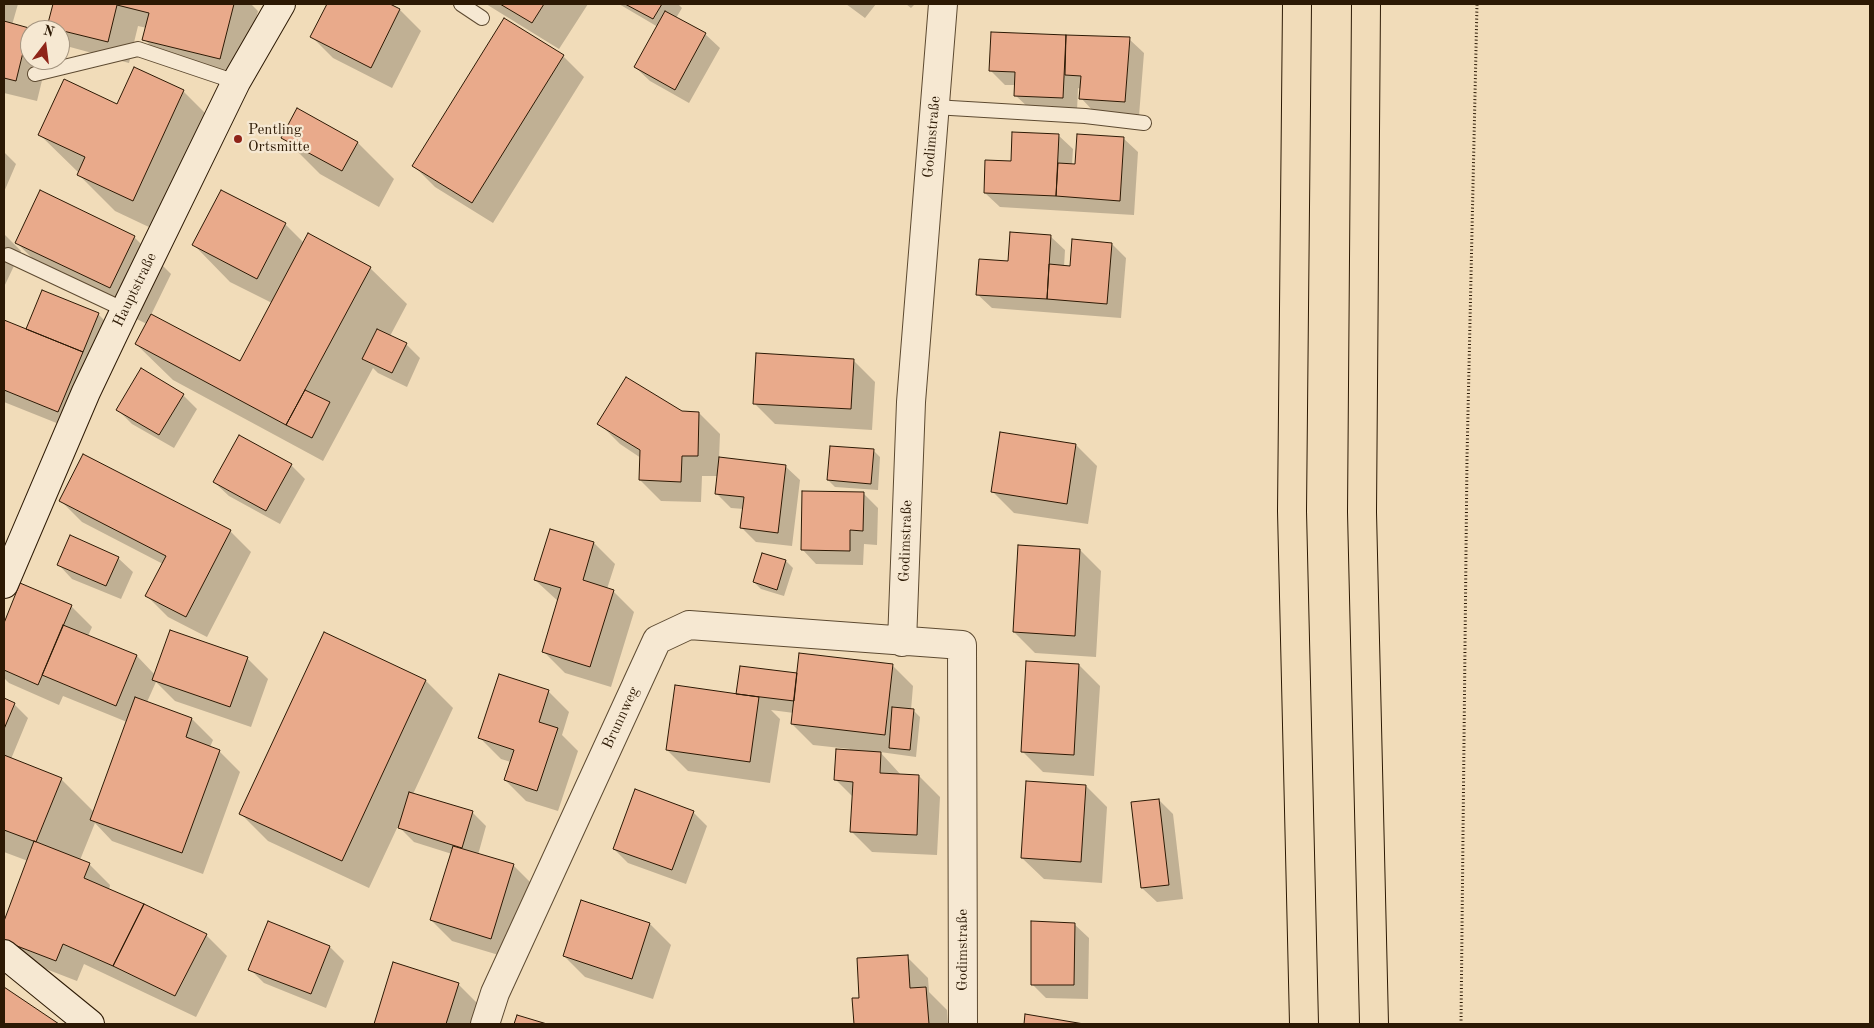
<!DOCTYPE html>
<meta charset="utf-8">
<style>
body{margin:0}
#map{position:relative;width:1874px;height:1028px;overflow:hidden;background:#f1dcb9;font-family:"Old Standard TT",serif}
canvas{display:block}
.frame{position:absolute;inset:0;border:5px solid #2c1904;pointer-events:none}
.north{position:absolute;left:20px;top:20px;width:50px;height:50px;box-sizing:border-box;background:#f6e8d2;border:1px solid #a59580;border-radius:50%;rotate:15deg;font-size:14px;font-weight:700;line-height:20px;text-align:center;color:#2c1904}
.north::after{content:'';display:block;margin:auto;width:18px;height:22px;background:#8f2418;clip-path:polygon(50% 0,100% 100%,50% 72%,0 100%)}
</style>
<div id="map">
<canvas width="1874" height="1028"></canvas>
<div class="frame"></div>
<div class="north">N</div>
</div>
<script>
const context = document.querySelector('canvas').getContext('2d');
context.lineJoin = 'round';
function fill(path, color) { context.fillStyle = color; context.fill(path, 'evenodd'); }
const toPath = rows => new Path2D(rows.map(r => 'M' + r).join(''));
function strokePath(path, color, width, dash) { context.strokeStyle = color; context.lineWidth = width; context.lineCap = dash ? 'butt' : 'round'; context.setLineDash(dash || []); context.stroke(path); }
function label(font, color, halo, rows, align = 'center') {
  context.font = font + ' "Old Standard TT",serif'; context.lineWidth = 4.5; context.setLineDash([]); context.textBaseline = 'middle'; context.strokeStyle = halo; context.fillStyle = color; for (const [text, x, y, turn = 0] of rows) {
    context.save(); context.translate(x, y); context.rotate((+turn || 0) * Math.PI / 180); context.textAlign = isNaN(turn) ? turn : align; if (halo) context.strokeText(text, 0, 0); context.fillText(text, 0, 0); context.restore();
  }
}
const shadow = toPath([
 [4,4,18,4,12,25,30,31,30,60,47,60,37,101,4,93],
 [55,4,251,4,258,11,241,79,165,60,144,39,147,28,138,26,129,63,70,47,60,38,60,30,52,30,49,26],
 [328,4,388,4,400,10,421,31,392,88,333,58,312,37],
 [486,4,588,4,559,49],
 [619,4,678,4,682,8,676,18,705,34,720,48,689,103,650,81,635,67,658,27],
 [846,4,876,4,865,18],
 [906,4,915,4,911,8],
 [505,20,563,56,584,77,493,223,435,187,414,166],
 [992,34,1129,39,1144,53,1139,116,1095,113,1081,98,1081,89,1078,88,1077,111,1030,109,1015,95,1016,85,1005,85,990,70],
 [134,68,183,91,220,128,170,237,115,211,78,174,79,173,39,134,118,105],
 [1058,135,1073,149,1072,165,1077,166,1123,138,1138,152,1134,215,1000,207,985,193,1012,163],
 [283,137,358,143,394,179,379,207,320,174],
 [4,152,16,164,4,192],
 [285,224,304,243,370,268,407,304,390,336,406,344,420,358,407,387,378,373,373,368,323,461,173,380,136,344,147,324,53,279,16,242,134,237,171,274,151,315,240,363,272,303,230,282,194,245],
 [4,234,21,251,4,287],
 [1050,236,1065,250,1064,267,1071,267,1112,244,1126,258,1121,318,992,308,977,294,1009,262],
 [98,314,113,329,79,432,4,402,4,322,32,333],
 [854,361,875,382,872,430,775,424,754,403],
 [183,395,197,409,174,448,132,424,118,410],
 [681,412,699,413,720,434,719,459,785,466,800,480,792,546,756,542,742,528,744,509,731,508,716,493,718,476,702,476,701,502,661,501,640,480,641,458,620,444,599,423],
 [1076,445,1097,466,1088,524,1014,513,993,492],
 [873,450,880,457,878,490,835,487,828,480],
 [291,465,305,479,280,524,229,496,214,482],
 [864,494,878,508,877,545,864,544,863,565,816,564,802,549],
 [61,501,230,531,251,552,207,637,168,617,147,596,163,564,82,522],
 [550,530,594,543,615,564,607,589,613,591,634,612,611,687,565,673,544,652,559,602,535,580],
 [1080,550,1101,571,1096,657,1035,653,1014,632],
 [762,554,786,561,793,568,784,596,761,589,754,582],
 [118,558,133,572,121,599,72,579,58,564],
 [21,585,71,606,92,627,88,636,137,656,155,675,247,658,268,679,251,727,175,701,156,682,147,702,192,719,213,740,210,747,219,751,240,772,203,874,112,841,95,823,80,860,89,864,110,885,109,890,206,935,227,956,196,1017,84,964,77,981,20,959,4,943,4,924,28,861,4,852,4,700,14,704,28,718,11,759,61,779,94,812,127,722,63,696,59,705,9,683,4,678,4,626],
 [892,665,913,686,911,710,913,710,920,717,916,757,880,752,901,775,919,776,940,797,937,855,872,852,851,831,853,797,836,780,850,749,813,745,792,724,794,713,771,710,780,719,770,783,688,771,667,750,738,695,798,674],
 [1079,665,1100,686,1094,776,1043,772,1022,751],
 [426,681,453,708,413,794,472,812,486,826,478,855,513,865,534,886,512,959,452,941,431,920,452,854,414,842,398,826,369,888,268,841,241,814],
 [548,691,569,712,562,735,578,751,558,811,526,801,505,780,511,762,501,759,480,738],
 [1086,786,1107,807,1102,883,1044,879,1022,858],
 [1159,800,1173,814,1183,899,1157,902,1142,888,1132,803],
 [693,812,707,826,686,884,628,863,614,849],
 [650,924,671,945,653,999,585,977,564,956],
 [1074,924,1089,938,1088,999,1046,998,1032,984],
 [330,947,344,961,326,1008,264,983,250,969],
 [907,957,928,978,929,992,947,1010,948,1024,855,1024,854,999,860,999],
 [394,964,458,984,479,1005,473,1024,375,1024],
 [4,988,57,1024,4,1024],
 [1026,1015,1078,1024,1025,1024]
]);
const building = toPath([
 [53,4,234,4,220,59,142,40,149,13,117,5,108,42,47,27,53,4],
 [327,4,390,4,400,9,371,68,310,37,327,4],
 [500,4,544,4,532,23,500,4],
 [625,4,662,4,653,19,625,4],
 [665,11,706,33,675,90,634,67,665,11],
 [504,18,564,55,472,203,412,166,504,18],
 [4,21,29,28,16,81,4,78,4,21],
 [991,32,1066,35,1063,98,1014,96,1015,72,989,71,991,32],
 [1066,35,1130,37,1125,102,1079,99,1081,76,1065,75,1066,35],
 [134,67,184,90,133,201,77,175,85,157,38,135,64,79,117,104,134,67],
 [297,108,358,142,342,171,281,138,297,108],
 [1012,132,1059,134,1056,196,984,193,985,160,1011,161,1012,132],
 [1077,134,1124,137,1120,201,1056,196,1058,163,1075,164,1077,134],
 [40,190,135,236,110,288,15,243,40,190],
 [221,190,286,223,257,279,192,245,221,190],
 [1010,232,1051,235,1047,299,976,295,979,259,1008,261,1010,232],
 [308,233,371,267,286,425,135,344,151,314,240,361,308,233],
 [1072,239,1112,243,1107,304,1047,299,1049,264,1070,266,1072,239],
 [42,290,99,313,83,352,26,329,42,290],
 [4,320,83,352,58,412,4,390,4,320],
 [377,329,407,343,392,373,362,359,377,329],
 [756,353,854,359,851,409,753,404,756,353],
 [141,368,184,394,159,435,116,410,141,368],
 [626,377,682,411,699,412,698,456,682,456,681,482,639,480,640,450,597,424,626,377],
 [305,390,330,402,312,438,286,425,305,390],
 [1000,432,1076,444,1067,504,991,492,1000,432],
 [239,435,292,464,266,511,213,482,239,435],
 [830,446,874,449,871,484,827,480,830,446],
 [83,454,231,530,186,617,145,596,166,556,59,501,83,454],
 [719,457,786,465,778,533,740,528,744,497,715,494,719,457],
 [802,491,864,492,863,531,850,530,850,551,801,550,802,491],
 [550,529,594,542,583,580,614,590,590,667,542,652,561,588,534,580,550,529],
 [70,535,119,557,106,586,57,565,70,535],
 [1018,545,1080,549,1075,636,1013,632,1018,545],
 [762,553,786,560,777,590,753,582,762,553],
 [20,583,72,605,38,685,4,670,4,623,20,583],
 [63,625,137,655,116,706,42,675,63,625],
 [170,630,248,657,230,707,152,680,170,630],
 [324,632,426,680,342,861,239,814,324,632],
 [799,653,893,664,885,735,791,724,799,653],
 [1026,661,1079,664,1074,755,1021,752,1026,661],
 [740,666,797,673,794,701,736,694,740,666],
 [499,674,549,690,539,722,558,728,537,791,504,780,514,750,478,738,499,674],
 [675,685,759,697,750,762,666,750,675,685],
 [135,697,192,718,186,737,220,750,182,853,90,820,135,697],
 [4,698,15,703,4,729,4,698],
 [892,707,914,709,910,750,889,748,892,707],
 [836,749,881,752,880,773,919,775,917,835,850,832,853,782,834,780,836,749],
 [4,755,62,778,36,842,4,830,4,755],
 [1026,781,1086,785,1081,862,1021,858,1026,781],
 [635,789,694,811,672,870,613,849,635,789],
 [409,792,473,811,462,848,398,828,409,792],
 [1159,799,1169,885,1141,888,1131,802,1159,799],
 [34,841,90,863,84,878,144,904,113,966,63,944,56,961,4,941,4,921,34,841],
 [453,846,514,864,491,939,430,920,453,846],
 [581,900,650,923,632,979,563,956,581,900],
 [144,904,207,934,175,996,113,966,144,904],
 [268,921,330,946,311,994,248,970,268,921],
 [1031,921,1075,923,1074,985,1031,985,1031,921],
 [908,955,910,988,926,987,929,1024,854,1024,852,998,859,998,857,958,908,955],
 [393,962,459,983,446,1024,374,1024,393,962],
 [4,987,59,1024,4,1024,4,987],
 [1025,1014,1084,1024,1086,1024,1024,1024,1025,1014],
 [517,1015,547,1024,514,1024,517,1015]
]);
const path = toPath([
 [1461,1024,1467,458,1477,4]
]);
const lane = toPath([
 [461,4,482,18],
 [35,74,138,49,236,82],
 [934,107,1085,116,1144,123],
 [8,255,125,310]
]);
const street = toPath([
 [902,642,911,402,943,4],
 [485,1024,495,993,657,640,689,625,962,645,963,1024]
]);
const secondary = toPath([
 [4,584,86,392,125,310,236,82,281,4],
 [4,954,90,1024]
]);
const highway = toPath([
 [1297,4,1292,511,1304,1024],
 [1366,4,1362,512,1374,1024]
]);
const markers = [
 [238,139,5,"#8f2418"]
];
const poiNames = [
 ["Pentling",248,130],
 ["Ortsmitte",248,147]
];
const streetNames = [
 ["Godimstraße",932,137,-85],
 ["Hauptstraße",135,290,-64],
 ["Godimstraße",906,541,-88],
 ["Brunnweg",621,718,-65],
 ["Godimstraße",963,950,-90]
];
fill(shadow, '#0003');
fill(building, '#e9aa8b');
strokePath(building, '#2c1904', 1);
strokePath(lane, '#5d4a31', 16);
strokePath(street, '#5d4a31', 30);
strokePath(secondary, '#2c1904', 30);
strokePath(highway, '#2c1904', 30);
strokePath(path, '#2c1904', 3, [1, 2.5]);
strokePath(lane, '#f6e8d2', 14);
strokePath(street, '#f6e8d2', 28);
strokePath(secondary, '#f6e8d2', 28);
strokePath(highway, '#f1dcb9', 28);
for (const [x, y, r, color] of markers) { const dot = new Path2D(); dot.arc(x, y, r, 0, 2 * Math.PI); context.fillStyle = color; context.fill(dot); strokePath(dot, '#f6e8d2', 2); }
label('15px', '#2c1904', '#f6e8d2', poiNames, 'left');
label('15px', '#2c1904', '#f6e8d2', streetNames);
</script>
